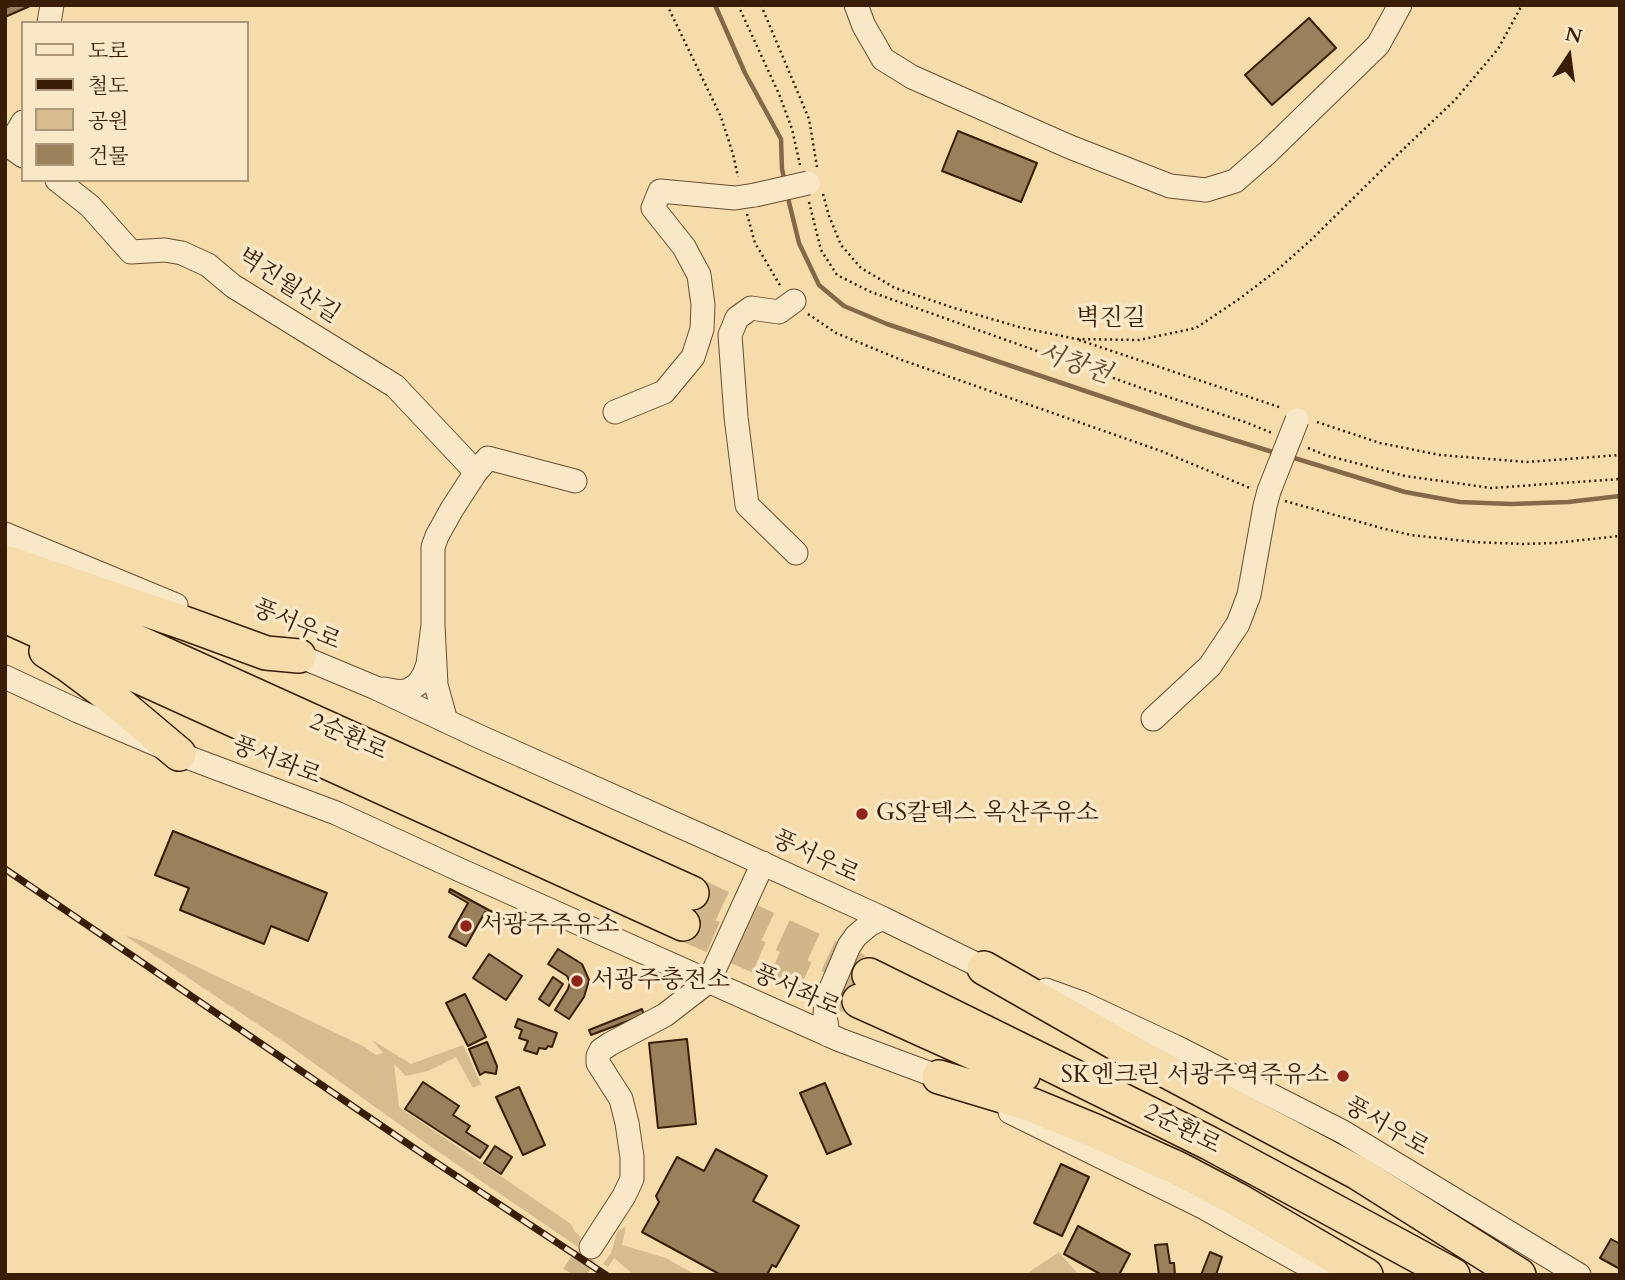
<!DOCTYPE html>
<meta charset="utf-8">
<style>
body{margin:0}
#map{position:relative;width:1625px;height:1280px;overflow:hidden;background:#f6dcab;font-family:Cardo,"Noto Serif KR",serif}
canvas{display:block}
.frame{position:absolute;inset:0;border:7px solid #391d07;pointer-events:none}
.legend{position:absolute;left:21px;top:21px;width:228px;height:161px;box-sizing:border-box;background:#f9e8c8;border:2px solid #ac977b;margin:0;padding:9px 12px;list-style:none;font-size:21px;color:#391d07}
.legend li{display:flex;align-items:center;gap:14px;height:35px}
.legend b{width:35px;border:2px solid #ac977b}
.north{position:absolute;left:1534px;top:21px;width:70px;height:70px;-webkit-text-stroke:5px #f9e8c8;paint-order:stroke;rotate:13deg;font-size:19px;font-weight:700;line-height:28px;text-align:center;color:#391d07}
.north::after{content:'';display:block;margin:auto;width:24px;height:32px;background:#391d07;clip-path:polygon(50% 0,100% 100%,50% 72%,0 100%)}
</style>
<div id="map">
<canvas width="1625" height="1280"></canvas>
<div class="frame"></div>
<ul class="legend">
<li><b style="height:9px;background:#f9e8c8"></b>도로</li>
<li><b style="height:9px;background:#391d07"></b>철도</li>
<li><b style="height:19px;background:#d6bc8f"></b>공원</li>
<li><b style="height:19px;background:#9b805c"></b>건물</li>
</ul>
<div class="north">N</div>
</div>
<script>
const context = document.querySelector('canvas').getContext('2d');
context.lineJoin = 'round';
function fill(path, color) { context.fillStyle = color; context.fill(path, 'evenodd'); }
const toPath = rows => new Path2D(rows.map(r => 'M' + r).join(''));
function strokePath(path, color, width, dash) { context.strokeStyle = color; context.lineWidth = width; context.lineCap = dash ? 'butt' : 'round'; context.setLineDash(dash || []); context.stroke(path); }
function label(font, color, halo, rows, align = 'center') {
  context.font = font + ' Cardo,"Noto Serif KR",serif'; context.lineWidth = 7; context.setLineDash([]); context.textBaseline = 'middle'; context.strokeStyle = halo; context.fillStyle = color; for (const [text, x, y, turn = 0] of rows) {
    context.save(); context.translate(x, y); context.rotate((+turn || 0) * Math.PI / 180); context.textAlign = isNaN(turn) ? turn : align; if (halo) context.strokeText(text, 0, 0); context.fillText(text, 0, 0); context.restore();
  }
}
const green = toPath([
 [124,935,143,941,363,1046,376,1055,383,1053,372,1040,411,1064,463,1045,481,1084,473,1088,456,1057,428,1071,406,1076,394,1064,399,1107,571,1224,575,1232,581,1237,578,1247,424,1142,280,1039],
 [626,1226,622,1245,666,1258,696,1275,634,1275,614,1258,608,1267,603,1264,611,1253,617,1232],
 [1059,1252,1079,1275,1025,1275]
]);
const stream = toPath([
 [715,5,745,73,781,139,782,169,785,182],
 [787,194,799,243,819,285,844,306,887,324,1192,427,1276,453],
 [1291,457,1405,492,1460,502,1511,504,1568,502,1620,496]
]);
const building = toPath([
 [13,5,29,5,30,6,5,17,5,8,13,5],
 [1309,18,1336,48,1272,105,1245,75,1309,18],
 [958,131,1037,163,1021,202,942,171,958,131],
 [173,831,327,893,308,941,271,926,264,944,180,910,189,888,155,875,173,831],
 [450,889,509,921,507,924,485,912,466,946,449,937,468,903,449,892,450,889],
 [558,949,582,964,589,980,584,997,569,1019,555,1010,568,989,570,982,567,976,548,964,558,949],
 [489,954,522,976,506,1000,473,978,489,954],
 [553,977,563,984,549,1006,539,999,553,977],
 [465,994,486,1037,468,1046,446,1003,465,994],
 [642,1009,644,1015,591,1035,589,1030,642,1009],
 [518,1019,557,1033,552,1047,548,1046,546,1049,539,1048,537,1054,524,1050,528,1041,519,1038,522,1030,515,1027,518,1019],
 [687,1039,696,1124,658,1128,649,1043,687,1039],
 [487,1042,497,1066,496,1074,485,1072,480,1075,469,1049,487,1042],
 [423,1082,459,1106,453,1115,470,1126,466,1132,488,1146,480,1158,405,1109,423,1082],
 [825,1083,851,1144,827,1154,800,1093,825,1083],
 [519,1087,545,1145,523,1155,496,1097,519,1087],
 [495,1146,512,1157,501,1174,484,1163,495,1146],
 [716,1149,767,1176,753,1201,799,1226,776,1267,772,1265,767,1275,721,1275,642,1232,659,1202,656,1196,677,1157,704,1171,716,1149],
 [1061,1164,1089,1177,1062,1236,1034,1223,1061,1164],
 [1078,1226,1130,1254,1119,1275,1102,1275,1064,1254,1078,1226],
 [1611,1239,1620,1244,1620,1269,1600,1258,1611,1239],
 [1167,1244,1170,1263,1174,1263,1175,1275,1159,1275,1155,1245,1167,1244],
 [1210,1252,1222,1257,1216,1275,1201,1275,1210,1252]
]);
const minorTunnel = toPath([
 [573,1275,591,1247]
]);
const highwayTunnel = toPath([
 [692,893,869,975],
 [683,924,859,1001]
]);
const path = toPath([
 [666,5,669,9,721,117,733,154,738,177],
 [738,5,779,94,792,129,800,165],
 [761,5,809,119,817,167],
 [823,194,829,216,841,245,861,268,895,288,954,308,1019,327,1076,339,1139,340,1196,328,1239,299,1276,271,1312,239,1393,159,1455,100,1498,49,1522,5],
 [809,202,821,250,837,275,871,292,1147,390,1245,422,1272,433],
 [747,214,755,243,781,287],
 [808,314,836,333,899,359,1161,451,1250,488],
 [1079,340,1282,408],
 [1317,422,1380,443,1440,455,1527,462,1620,455],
 [1308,448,1325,455,1405,476,1491,488,1620,479],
 [1285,501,1385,529,1411,535,1474,542,1523,544,1554,543,1620,536]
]);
const minor = toPath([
 [856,5,864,26,883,59,912,77,1070,147,1170,186,1206,190,1235,181,1267,153,1378,45,1400,5],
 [49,23,52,5],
 [23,122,9,146,23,156],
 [57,180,90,206,131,252,165,250,182,253,208,265,233,286,395,386,476,472],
 [794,301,779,312,751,308,737,318,730,335,736,417,747,505,796,553],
 [615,412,664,392,693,357,702,329,703,305,699,275,684,247,653,208,660,191,735,198,755,195],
 [5,534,176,605],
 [433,625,433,547,437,536,452,509,476,472,488,458,575,481],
 [285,650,376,688,478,736,720,844,882,918,984,968,997,973],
 [5,677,78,711,179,754,336,813,460,870,840,1040,939,1077,951,1083],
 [384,689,401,692,409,690,418,684,424,675,428,664,433,625,436,685,446,721],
 [1153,719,1210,666,1238,624,1249,595,1265,506,1269,491],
 [1046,990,1082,1003,1176,1047,1343,1132,1579,1275],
 [828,1035,825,1015,826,1000,849,946,856,936,869,925,882,918],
 [1010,1112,1203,1207,1324,1275],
 [591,1247,624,1196,632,1179,632,1157,627,1123,621,1099,598,1063,598,1056,601,1050,610,1044,665,1015,709,981,763,863]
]);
const highway = toPath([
 [9,563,187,624,266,653,299,656],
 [5,582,692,893],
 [5,616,683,924],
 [46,651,68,665,116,701,179,754],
 [984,968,1140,1057,1358,1173,1519,1275],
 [869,975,1209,1143,1453,1275],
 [859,1001,1023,1075],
 [939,1077,1032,1105,1095,1131,1179,1169,1238,1200,1366,1275]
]);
const rail = toPath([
 [5,869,414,1148,606,1275]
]);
const minorBridge = toPath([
 [755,195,808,183],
 [1269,491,1297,420]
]);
const markers = [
 [862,814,7,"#8f2418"],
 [466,926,7,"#8f2418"],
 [577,981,7,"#8f2418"],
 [1343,1076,7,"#8f2418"]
];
const streetNames = [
 ["벽진월산길",288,287,33],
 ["벽진길",1111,319],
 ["풍서우로",296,626,23],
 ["2순환로",348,738,24],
 ["풍서좌로",276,762,21],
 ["풍서우로",815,858,25],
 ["풍서좌로",796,992,24],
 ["풍서우로",1386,1128,30],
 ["2순환로",1182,1130,27]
];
const poiNames = [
 ["GS칼텍스 옥산주유소",876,814],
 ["서광주주유소",480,926],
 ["서광주충전소",591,981],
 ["SK엔크린 서광주역주유소",1329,1076,"right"]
];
const waterNames = [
 ["서창천",1074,365,19]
];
fill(green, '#d6bc8f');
strokePath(stream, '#846948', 4.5);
fill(building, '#9b805c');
strokePath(building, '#391d07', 2);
strokePath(minorTunnel, '#d0b68a', 23, [23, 11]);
strokePath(highwayTunnel, '#d0b68a', 33, [33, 17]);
strokePath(minor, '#684d30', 25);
strokePath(highway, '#391d07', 36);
strokePath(path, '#391d07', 2.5, [2, 3.5]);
strokePath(minor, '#f9e8c8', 23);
strokePath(highway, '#f6dcab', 33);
strokePath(rail, '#391d07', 7);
strokePath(rail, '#f9e8c8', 4.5, [13]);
strokePath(minorBridge, '#684d30', 25, []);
strokePath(minorBridge, '#f9e8c8', 23);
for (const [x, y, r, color] of markers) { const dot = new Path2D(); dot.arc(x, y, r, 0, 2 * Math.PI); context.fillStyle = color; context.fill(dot); strokePath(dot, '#f9e8c8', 2.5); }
label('24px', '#391d07', '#f9e8c8', streetNames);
label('24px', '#391d07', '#f9e8c8', poiNames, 'left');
label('italic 26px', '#65492d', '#f9e8c8', waterNames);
</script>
